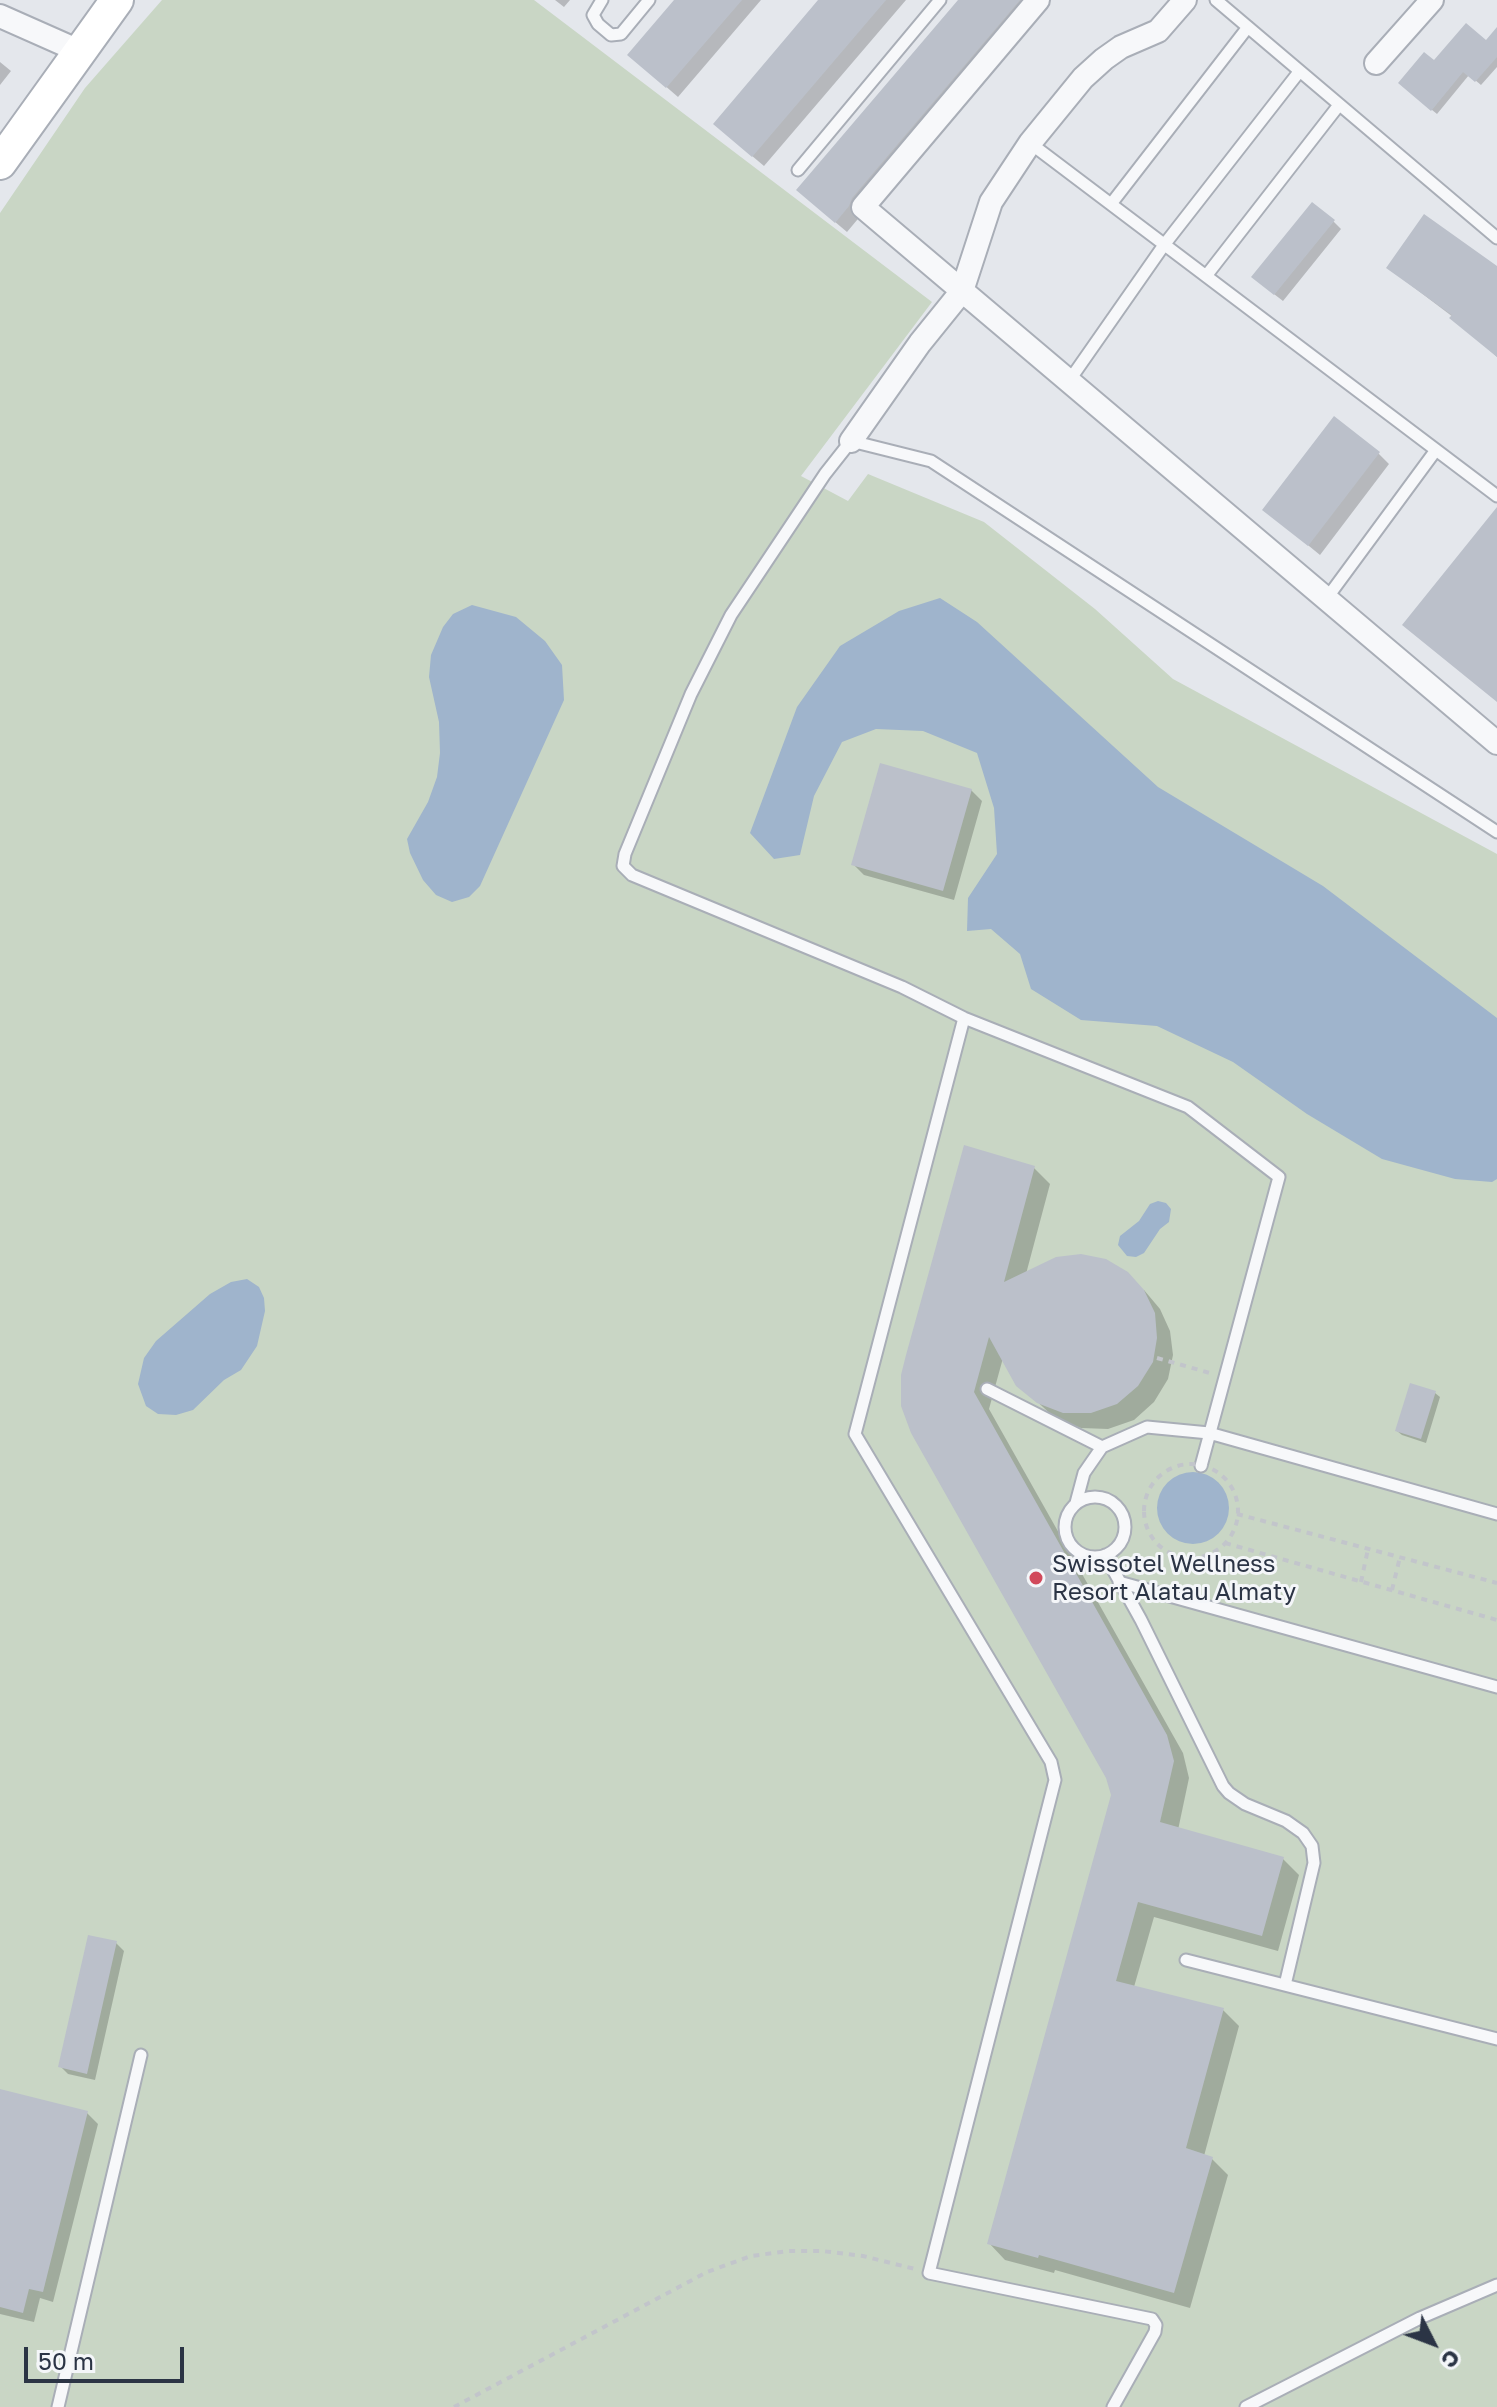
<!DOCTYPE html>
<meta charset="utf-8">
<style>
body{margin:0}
#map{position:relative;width:1497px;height:2407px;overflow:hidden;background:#e4e7ec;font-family:"Golos Text",sans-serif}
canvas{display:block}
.north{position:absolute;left:1393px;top:2303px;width:80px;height:80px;-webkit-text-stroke:6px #f4f6f9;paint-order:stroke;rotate:132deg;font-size:22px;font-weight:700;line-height:32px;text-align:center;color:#2b3445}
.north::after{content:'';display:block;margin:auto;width:28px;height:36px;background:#2b3445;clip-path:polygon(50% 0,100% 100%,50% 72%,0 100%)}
.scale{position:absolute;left:24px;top:2347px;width:160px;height:36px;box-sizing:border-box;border:4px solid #2b3445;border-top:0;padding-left:10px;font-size:24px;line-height:28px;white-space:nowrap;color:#2b3445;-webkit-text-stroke:6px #f4f6f9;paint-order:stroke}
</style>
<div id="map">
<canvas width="1497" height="2407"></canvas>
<div class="north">С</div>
<div class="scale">50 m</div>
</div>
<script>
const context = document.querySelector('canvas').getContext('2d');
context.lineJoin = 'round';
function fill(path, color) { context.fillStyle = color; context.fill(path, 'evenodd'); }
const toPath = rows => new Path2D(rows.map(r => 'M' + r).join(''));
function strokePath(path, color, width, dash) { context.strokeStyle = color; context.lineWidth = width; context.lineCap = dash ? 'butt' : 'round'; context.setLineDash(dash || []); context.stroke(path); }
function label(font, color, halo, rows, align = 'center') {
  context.font = font + ' "Golos Text",sans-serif'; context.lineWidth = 6; context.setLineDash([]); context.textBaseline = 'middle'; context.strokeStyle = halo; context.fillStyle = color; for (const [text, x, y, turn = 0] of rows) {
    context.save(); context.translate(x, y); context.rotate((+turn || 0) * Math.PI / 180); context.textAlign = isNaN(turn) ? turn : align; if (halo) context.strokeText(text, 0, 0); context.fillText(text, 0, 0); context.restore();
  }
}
const green = toPath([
 [162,0,534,0,932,302,801,476,848,501,868,474,984,522,1095,609,1173,679,1497,854,1497,2407,0,2407,0,213,85,88]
]);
const water = toPath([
 [940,598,977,622,1158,787,1323,886,1497,1018,1497,1179,1492,1182,1455,1179,1382,1159,1307,1114,1233,1062,1157,1026,1081,1020,1031,989,1020,954,991,929,967,931,968,898,997,854,994,808,977,753,923,731,876,729,842,742,814,796,800,855,774,859,750,833,797,707,840,646,899,611],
 [472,605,516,617,545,641,562,665,564,700,480,886,469,897,452,902,436,895,423,880,410,853,407,839,428,802,437,777,440,753,439,722,429,677,431,655,443,627,453,614],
 [1158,1201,1166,1203,1171,1209,1169,1222,1160,1229,1144,1253,1136,1257,1127,1256,1118,1245,1120,1236,1139,1221,1150,1204],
 [247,1279,259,1287,264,1298,265,1311,257,1346,241,1370,224,1380,193,1410,176,1415,158,1414,146,1406,138,1384,144,1358,156,1341,210,1294,231,1282],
 '1157 1508a36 36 0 1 1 72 0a36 36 0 1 1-72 0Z'
]);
const shadow = toPath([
 [555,0,570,0,564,7],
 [677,0,761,0,678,97,641,65],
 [821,0,906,0,764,166,726,134],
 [960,0,1041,0,847,232,809,200],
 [1497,30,1497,67,1481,85,1469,75,1437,114,1405,88,1434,63,1486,43],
 [0,62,11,71,0,85],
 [1333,221,1341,229,1283,301,1261,284],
 [1388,268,1497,268,1497,357,1453,317],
 [1378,453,1389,464,1320,555,1265,510],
 [971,790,982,801,954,900,864,875,853,864],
 [1034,1168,1050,1184,1026,1274,1144,1290,1160,1309,1170,1331,1173,1355,1168,1379,1154,1402,1134,1420,1108,1429,1081,1428,1056,1419,1018,1384,1003,1358,989,1409,1183,1753,1189,1778,1178,1830,1283,1859,1299,1875,1278,1951,1154,1917,1134,1987,1223,2010,1239,2026,1204,2156,1212,2159,1228,2175,1190,2308,1055,2270,1054,2273,1005,2260,989,2243,1113,1795,1108,1777,913,1432],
 [1435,1393,1440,1397,1426,1443,1402,1435,1397,1431],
 [116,1943,124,1951,95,2080,68,2074,60,2066],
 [0,2096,87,2113,98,2124,53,2302,40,2298,34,2322,0,2314]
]);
const building = toPath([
 [674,0,742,0,666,88,627,55],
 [818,0,886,0,752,157,713,124],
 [958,0,1020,0,852,198,849,206,835,223,796,190],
 [1466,23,1486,40,1497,27,1497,57,1475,82,1463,72,1431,111,1398,83,1424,52,1434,60],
 [1312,202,1335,220,1274,295,1251,277],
 [1424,214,1497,266,1497,357,1449,318,1452,315,1386,268],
 [1334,416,1380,452,1308,546,1262,510],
 [1497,507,1497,702,1402,625],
 [880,763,972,789,943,891,851,865],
 [964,1145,1035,1166,1004,1282,1056,1257,1081,1254,1106,1259,1128,1272,1144,1290,1155,1313,1157,1338,1153,1362,1138,1386,1117,1404,1091,1413,1063,1413,1037,1403,1016,1386,989,1337,974,1392,1167,1735,1174,1761,1160,1822,1284,1857,1262,1936,1138,1902,1116,1981,1224,2008,1186,2148,1213,2157,1174,2293,1039,2255,1038,2258,987,2244,1111,1795,1106,1778,911,1433,901,1406,901,1375,906,1355],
 [1410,1383,1436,1391,1421,1439,1395,1431],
 [88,1935,117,1941,87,2074,58,2067],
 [0,2089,88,2111,43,2292,29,2289,23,2313,0,2307]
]);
const path = toPath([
 [1157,1358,1210,1373],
 '1144 1511a47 47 0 1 1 94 0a47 47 0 1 1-94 0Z',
 [1237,1514,1497,1583],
 [1225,1543,1497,1620],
 [1361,1582,1368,1549],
 [1392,1590,1400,1557],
 [454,2407,707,2272,751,2256,789,2251,822,2251,863,2256,915,2269]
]);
const lane = toPath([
 [602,0,593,15,598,24,611,35,621,34,649,0],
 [1216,0,1497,238],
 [1030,143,1497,496],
 [798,170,940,0],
 [1111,204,1248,27],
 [1206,276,1339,105],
 [1069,381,1164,245,1299,72],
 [1327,598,1436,450],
 [964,1018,855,1434,1051,1762,1055,1780,929,2273,1152,2319,1156,2325,1155,2332,1113,2407],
 [987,1389,1102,1447],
 [1201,1466,1279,1177,1188,1107,964,1018,902,987,632,875,623,866,625,854,691,694,731,615,825,474,851,441,931,461,1497,832],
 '1065 1527a30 30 0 1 1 60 0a30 30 0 1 1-60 0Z',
 [1076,1503,1084,1473,1102,1447,1147,1427,1209,1433,1497,1514],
 [1105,1555,1141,1620,1223,1786,1229,1793,1245,1804,1286,1821,1303,1833,1312,1846,1314,1863,1285,1985],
 [1119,1582,1497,1687],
 [1186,1960,1497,2039],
 [58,2407,141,2055],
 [1246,2407,1420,2318,1497,2285]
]);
const street = toPath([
 [1038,0,863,207,1497,743],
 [0,16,79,51],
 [1376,63,1432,0],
 [851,441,920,343,962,291,991,202,1030,143,1083,78,1104,59,1121,47,1158,31,1185,0]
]);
const secondary = toPath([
 [0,163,117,0]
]);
const markers = [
 [1036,1578,8,"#d1495b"]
];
const poiNames = [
 ["Swissotel Wellness",1052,1564],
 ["Resort Alatau Almaty",1052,1592]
];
fill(green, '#c9d6c5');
fill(water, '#9fb4cc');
fill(shadow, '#0003');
fill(building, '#bbc0ca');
strokePath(lane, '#a9aeb7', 15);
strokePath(street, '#a9aeb7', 26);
strokePath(secondary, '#a9aeb7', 36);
strokePath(path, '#c2c5cb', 4, [6, 6]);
strokePath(lane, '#f7f8fa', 11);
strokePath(street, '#f7f8fa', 22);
strokePath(secondary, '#fff', 32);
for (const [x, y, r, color] of markers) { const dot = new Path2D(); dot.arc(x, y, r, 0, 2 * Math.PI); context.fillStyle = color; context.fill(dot); strokePath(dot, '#f4f6f9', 3); }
label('24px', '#2b3445', '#f4f6f9', poiNames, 'left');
</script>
